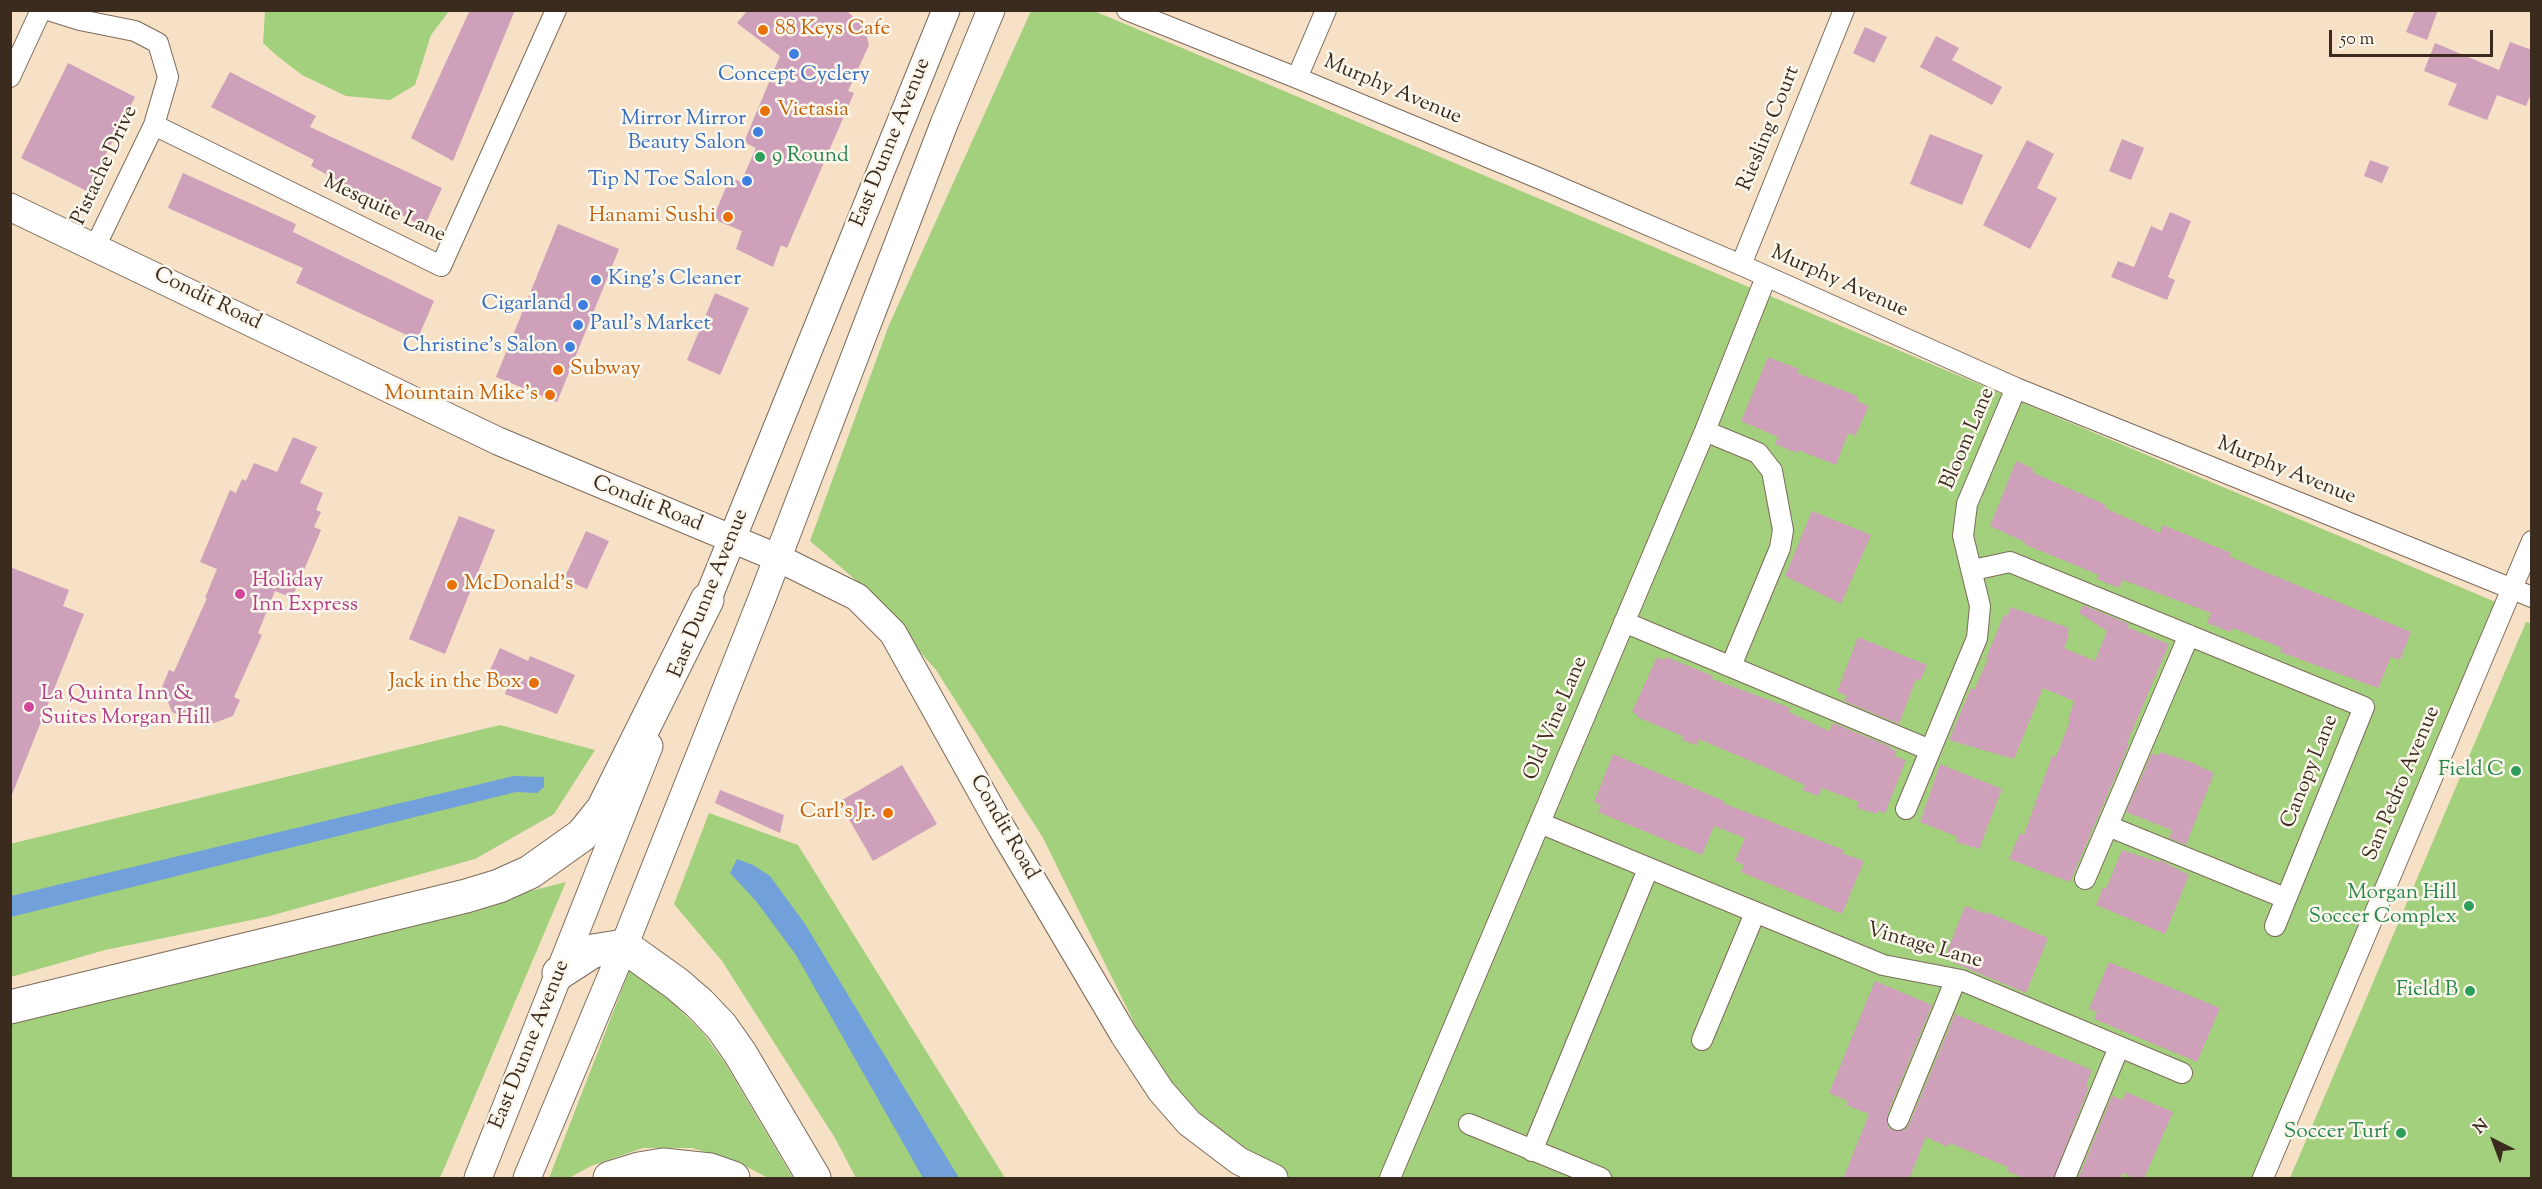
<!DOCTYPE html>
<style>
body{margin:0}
#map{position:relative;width:2542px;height:1189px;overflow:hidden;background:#f6e0c6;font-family:"Sorts Mill Goudy",serif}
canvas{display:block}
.frame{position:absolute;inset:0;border:12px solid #3b2a1e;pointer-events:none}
.north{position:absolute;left:2464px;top:1111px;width:60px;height:60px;-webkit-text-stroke:4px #fbf7ec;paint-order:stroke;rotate:318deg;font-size:16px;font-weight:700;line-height:24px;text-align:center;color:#3b2a1e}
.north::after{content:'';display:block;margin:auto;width:21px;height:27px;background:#3b2a1e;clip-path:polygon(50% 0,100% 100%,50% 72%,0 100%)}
.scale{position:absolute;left:2329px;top:30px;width:164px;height:27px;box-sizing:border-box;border:3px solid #3b2a1e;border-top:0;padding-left:8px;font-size:18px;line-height:21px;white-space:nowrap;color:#3b2a1e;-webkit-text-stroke:4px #fbf7ec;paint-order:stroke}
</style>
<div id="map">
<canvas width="2542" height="1189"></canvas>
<div class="frame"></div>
<div class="north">N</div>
<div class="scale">50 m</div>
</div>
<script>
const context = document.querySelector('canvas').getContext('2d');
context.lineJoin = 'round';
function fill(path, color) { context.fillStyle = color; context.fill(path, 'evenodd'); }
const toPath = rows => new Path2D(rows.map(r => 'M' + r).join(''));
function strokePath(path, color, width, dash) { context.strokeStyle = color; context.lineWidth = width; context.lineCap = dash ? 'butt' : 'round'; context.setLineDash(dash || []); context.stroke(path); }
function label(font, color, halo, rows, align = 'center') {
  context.font = font + ' "Sorts Mill Goudy",serif'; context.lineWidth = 5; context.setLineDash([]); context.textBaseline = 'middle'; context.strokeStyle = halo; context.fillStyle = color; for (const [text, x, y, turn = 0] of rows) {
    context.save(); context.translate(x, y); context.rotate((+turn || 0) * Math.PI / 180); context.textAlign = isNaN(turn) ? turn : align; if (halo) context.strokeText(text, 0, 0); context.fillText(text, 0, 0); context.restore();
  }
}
const green = toPath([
 [1092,10,2498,603,2253,1178,1288,1178,1253,1166,1158,1071,1043,838,936,670,858,582,810,541,889,325,1031,11],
 [265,11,265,10,449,11,431,35,415,85,390,100,346,96,302,75,276,55,263,43],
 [2526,622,2532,624,2531,1178,2290,1178],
 [500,725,595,750,554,814,475,859,266,917,105,950,11,977,10,844],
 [709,813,798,845,1005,1178,856,1178,835,1138,722,961,674,904],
 [566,882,440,1178,11,1178,11,1022],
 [632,970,660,990,703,1033,725,1063,793,1178,768,1178,738,1162,692,1148,643,1148,591,1166,569,1178,549,1178,629,971]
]);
const water = toPath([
 [514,776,544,777,544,787,537,793,516,792,11,917,11,896],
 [737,859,753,865,770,876,805,924,959,1178,923,1178,796,955,756,901,730,873]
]);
const building = toPath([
 [470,10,515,10,453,161,411,138],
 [748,10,846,10,864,27,869,45,848,91,854,93,787,248,781,245,773,267,736,249,742,231,713,219,730,177,741,182,756,148,744,142,780,56,737,23],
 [2415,10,2438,10,2427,40,2406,32],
 [1865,27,1887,37,1874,63,1853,53],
 [1936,36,1959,48,1952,60,2002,87,1992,105,1920,67],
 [2510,42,2532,50,2532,91,2526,106,2497,95,2487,120,2448,105,2457,84,2424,71,2435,43,2499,70],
 [68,63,135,97,87,191,21,158],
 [230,72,316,116,310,127,442,188,424,227,311,166,314,160,211,107],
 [1930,134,1983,155,1962,205,1910,184],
 [2122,139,2144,148,2131,180,2109,171],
 [2027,140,2054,154,2037,188,2057,198,2030,249,1983,225],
 [2370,160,2389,167,2382,183,2364,176],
 [183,173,296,224,293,232,434,301,417,340,296,283,303,268,168,208],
 [2170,212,2191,221,2168,277,2175,280,2167,300,2111,277,2118,261,2134,267,2151,226,2162,231],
 [558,224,619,249,557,402,496,377],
 [715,293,749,308,720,375,687,360],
 [1768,357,1799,369,1797,373,1858,396,1857,401,1869,406,1855,436,1848,433,1836,465,1798,450,1797,453,1775,444,1778,437,1741,421],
 [293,437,317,447,300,483,323,493,316,510,321,512,314,527,321,530,292,598,275,591,258,633,262,635,234,697,240,700,233,716,206,726,172,712,162,687,169,670,174,672,207,598,205,598,217,569,200,562,230,490,236,493,242,479,246,481,254,463,277,472],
 [2016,461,2034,469,2032,472,2106,505,2105,508,2160,533,2163,525,2231,553,2229,556,2258,569,2411,632,2400,660,2391,657,2378,688,2280,652,2282,648,2233,628,2231,632,2207,623,2211,613,2123,580,2119,588,2097,579,2099,575,2024,544,2025,542,1990,526],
 [1812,511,1871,535,1841,604,1785,576],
 [459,516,495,530,445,654,409,639],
 [586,531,609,541,587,589,564,579],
 [10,567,69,590,63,606,84,614,11,797],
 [2083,605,2129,624,2127,627,2169,644,2127,743,2129,744,2070,882,2009,859,2020,833,2024,835,2052,756,2056,757,2070,721,2068,720,2074,701,2043,688,2014,759,1949,740,1971,688,1974,690,1988,659,1986,658,2004,615,2007,617,2011,607,2069,628,2067,635,2069,636,2064,648,2095,661,2107,631,2079,613],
 [1858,637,1927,665,1920,681,1916,679,1899,724,1844,701,1847,696,1837,692],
 [500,648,528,661,530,656,575,675,557,714,505,694,507,688,486,679],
 [1657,657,1664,660,1666,657,1713,676,1712,679,1791,708,1789,712,1829,731,1833,723,1891,747,1890,749,1897,751,1894,756,1906,760,1885,813,1877,811,1876,814,1857,808,1859,802,1822,788,1819,796,1802,790,1805,785,1753,762,1699,739,1697,745,1682,740,1683,736,1637,717,1637,714,1632,712],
 [2160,752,2191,762,2214,773,2186,845,2169,838,2172,830,2126,812,2152,753,2158,756],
 [1613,754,1724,801,1723,803,1844,850,1842,853,1864,861,1842,914,1741,872,1744,865,1735,861,1745,838,1714,826,1702,855,1598,812,1601,805,1594,802],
 [1940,764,2002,789,1979,849,1956,842,1958,837,1920,822],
 [902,765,937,824,873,861,839,802],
 [720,790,784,815,780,833,715,803],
 [2122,850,2159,862,2160,860,2189,875,2165,934,2096,905,2103,888,2106,889],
 [1965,906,1986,914,1987,912,2048,938,2026,993,1952,962,1955,955,1947,952],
 [2109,962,2220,1008,2197,1062,2094,1019,2097,1012,2089,1009],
 [1875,981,1932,1005,1887,1115,1888,1127,1894,1131,1905,1130,1909,1125,1955,1014,2092,1070,2086,1086,2089,1087,2053,1179,2026,1179,2007,1171,2008,1167,1969,1151,1950,1143,1948,1147,1926,1137,1909,1179,1843,1179,1869,1114,1846,1105,1848,1101,1829,1093],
 [2126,1092,2173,1112,2144,1179,2136,1179,2123,1173,2120,1179,2078,1179,2112,1096,2123,1100]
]);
const street = toPath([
 [48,10,80,20,135,31,158,43,168,77,154,125,95,247],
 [1127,10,1297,78,1543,180,1741,265,2016,388,2532,597],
 [10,77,41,10],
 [1297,78,1326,10],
 [154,125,441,266,556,10],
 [1741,265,1844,10],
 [1705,431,1758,453,1772,471,1783,530,1780,548,1731,666],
 [1973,570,2010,562,2364,707,2275,926],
 [1624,622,1930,750],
 [1906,809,1977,638,1980,606,1963,536,1967,504,2016,388],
 [1540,823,1883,965,1961,980,2182,1073],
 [2108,826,2285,898],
 [2085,879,2189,635],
 [1702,1040,1755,913],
 [1898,1120,1956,979],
 [1469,1124,1601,1178],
 [1532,1151,1648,869],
 [1390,1178,1705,431,1766,277],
 [2065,1178,2119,1047],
 [2263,1178,2532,541]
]);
const secondary = toPath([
 [10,207,498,441,778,558,857,597,893,633,1001,827,1124,1035,1161,1091,1189,1123,1239,1161,1274,1178],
 [700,618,946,10],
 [478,1178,649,746],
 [527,1178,624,946,761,601,944,124,991,10]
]);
const highway = toPath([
 [559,973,593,951,624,946,677,984,699,1003,721,1026,740,1053,814,1178],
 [10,1007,466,896,499,886,530,872,582,835,603,809,707,600],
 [610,1178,639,1169,663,1165,710,1170,733,1178]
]);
const markers = [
 [763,30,6,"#e8710a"],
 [794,54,6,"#3f7fe0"],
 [765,111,6,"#e8710a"],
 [758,132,6,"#3f7fe0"],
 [760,157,6,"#2e9e5b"],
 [747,181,6,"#3f7fe0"],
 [728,217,6,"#e8710a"],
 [596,280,6,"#3f7fe0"],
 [583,305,6,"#3f7fe0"],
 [578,325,6,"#3f7fe0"],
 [570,347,6,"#3f7fe0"],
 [558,370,6,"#e8710a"],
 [550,395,6,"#e8710a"],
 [452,585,6,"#e8710a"],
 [240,594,6,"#d1479c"],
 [534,683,6,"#e8710a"],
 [29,707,6,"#d1479c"],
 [2516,771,6,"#2e9e5b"],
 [888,813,6,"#e8710a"],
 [2469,906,6,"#2e9e5b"],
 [2470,991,6,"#2e9e5b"],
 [2401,1133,6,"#2e9e5b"]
];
const foodNames = [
 ["88 Keys Cafe",775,30],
 ["Vietasia",777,111],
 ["Hanami Sushi",716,217,"right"],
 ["Subway",570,370],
 ["Mountain Mike's",538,395,"right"],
 ["McDonald's",464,585],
 ["Jack in the Box",522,683,"right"],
 ["Carl's Jr.",876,813,"right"]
];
const shopNames = [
 ["Concept Cyclery",794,76,"center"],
 ["Mirror Mirror",746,120],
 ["Beauty Salon",746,144],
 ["Tip N Toe Salon",735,181],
 ["King's Cleaner",608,280,"left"],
 ["Cigarland",571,305],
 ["Paul's Market",590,325,"left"],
 ["Christine's Salon",558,347]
];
const streetNames = [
 ["Murphy Avenue",1392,91,23],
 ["Riesling Court",1770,129,-68],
 ["East Dunne Avenue",892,143,-68],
 ["Pistache Drive",106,166,-65],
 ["Mesquite Lane",384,210,25],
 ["Murphy Avenue",1839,283,24],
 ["Condit Road",207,300,26],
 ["Bloom Lane",1969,439,-67],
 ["Murphy Avenue",2286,472,22],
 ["Condit Road",647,505,22],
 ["East Dunne Avenue",710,594,-68],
 ["Old Vine Lane",1557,719,-67],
 ["Canopy Lane",2311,772,-68],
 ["San Pedro Avenue",2403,784,-67],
 ["Condit Road",1003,828,60],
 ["Vintage Lane",1924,947,16],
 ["East Dunne Avenue",531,1045,-68]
];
const leisureNames = [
 ["9 Round",772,157,"left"],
 ["Field C",2504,771],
 ["Morgan Hill",2457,894],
 ["Soccer Complex",2457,918],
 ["Field B",2458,991],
 ["Soccer Turf",2389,1133]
];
const hotelNames = [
 ["Holiday",252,582],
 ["Inn Express",252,606],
 ["La Quinta Inn &",41,695],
 ["Suites Morgan Hill",41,719]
];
fill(green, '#a3d07d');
fill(water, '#72a0da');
fill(building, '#cea0b9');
strokePath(street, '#7c6a59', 22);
strokePath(secondary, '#7c6a59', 29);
strokePath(highway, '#7c6a59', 35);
strokePath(street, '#fff', 20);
strokePath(secondary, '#fff', 27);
strokePath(highway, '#fff', 33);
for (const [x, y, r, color] of markers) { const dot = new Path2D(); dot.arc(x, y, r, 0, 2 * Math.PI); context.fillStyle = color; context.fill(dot); strokePath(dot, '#fbf7ec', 2); }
label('21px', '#c56008', '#fbf7ec', foodNames, 'left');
label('21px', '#366cbe', '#fbf7ec', shopNames, 'right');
label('21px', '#3b2a1e', '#fbf7ec', streetNames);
label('21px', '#27864d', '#fbf7ec', leisureNames, 'right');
label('21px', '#b23c85', '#fbf7ec', hotelNames, 'left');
</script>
